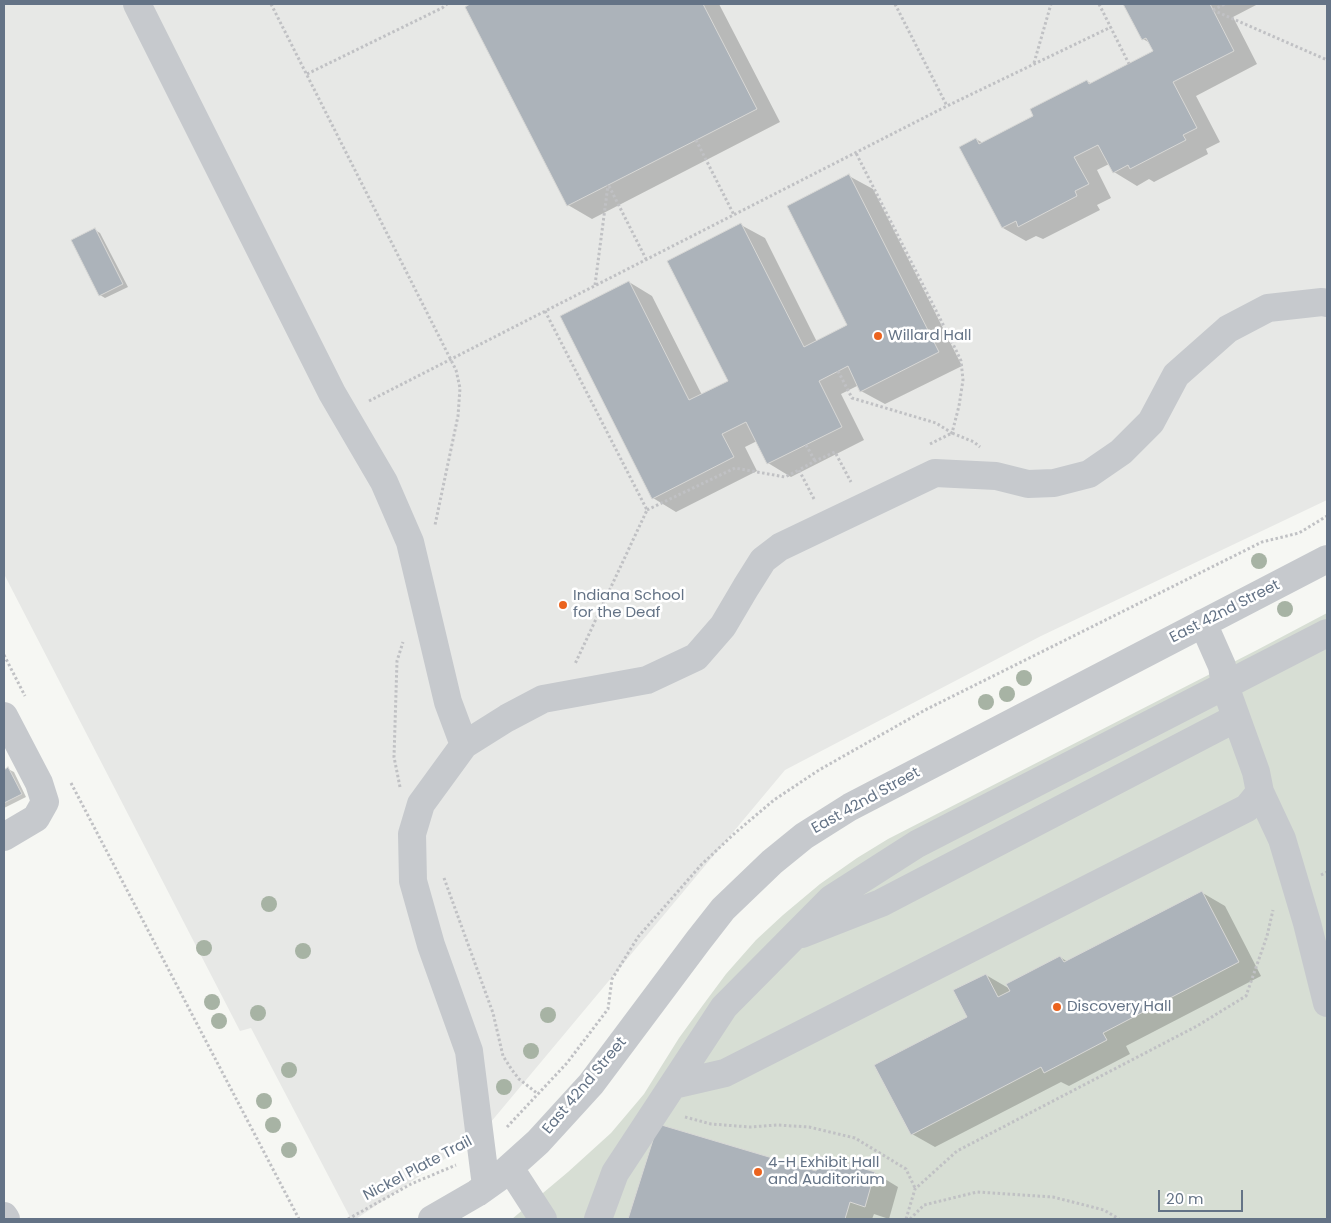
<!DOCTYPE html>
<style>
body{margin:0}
#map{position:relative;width:1331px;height:1223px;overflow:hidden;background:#f6f7f3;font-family:Poppins,sans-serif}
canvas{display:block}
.frame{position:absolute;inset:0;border:5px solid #647386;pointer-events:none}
.scale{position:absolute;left:1158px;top:1190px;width:85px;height:22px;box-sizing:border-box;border:2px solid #647386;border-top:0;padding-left:6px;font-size:15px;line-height:18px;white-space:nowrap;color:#647386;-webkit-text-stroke:4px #fff;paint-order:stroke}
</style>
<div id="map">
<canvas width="1331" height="1223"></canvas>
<div class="frame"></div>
<div class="scale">20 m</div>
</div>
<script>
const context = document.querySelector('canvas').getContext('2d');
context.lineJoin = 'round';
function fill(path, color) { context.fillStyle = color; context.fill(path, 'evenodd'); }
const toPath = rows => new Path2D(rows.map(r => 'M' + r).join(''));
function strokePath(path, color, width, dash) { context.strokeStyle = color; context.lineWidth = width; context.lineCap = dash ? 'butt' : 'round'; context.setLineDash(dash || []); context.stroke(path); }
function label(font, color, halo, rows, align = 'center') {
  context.font = font + ' Poppins,sans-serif'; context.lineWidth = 5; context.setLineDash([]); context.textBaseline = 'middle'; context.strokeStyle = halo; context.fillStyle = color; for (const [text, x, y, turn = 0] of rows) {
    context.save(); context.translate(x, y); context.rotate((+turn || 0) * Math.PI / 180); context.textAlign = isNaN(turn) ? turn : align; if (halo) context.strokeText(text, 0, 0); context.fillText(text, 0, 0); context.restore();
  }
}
const built = toPath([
 [4,4,1327,4,1327,500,1041,636,785,770,480,1135,356,1219,351,1219,251,1028,240,1031,4,574]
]);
const green = toPath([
 [1327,613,1327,1219,512,1219,568,1172,611,1133,644,1094,679,1038,703,1005,726,974,756,940,783,915,820,884,857,858,888,839,1257,650]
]);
const shadow = toPath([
 [473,4,719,4,780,122,592,219,568,205,466,7],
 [1124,4,1258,4,1233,17,1257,64,1196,96,1220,142,1206,149,1208,154,1154,182,1149,179,1137,186,1114,172,1109,164,1097,170,1111,198,1097,205,1100,210,1043,239,1036,236,1026,241,1003,228,976,139,983,143,1035,116,1087,81,1092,84,1155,52,1150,43,1143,39],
 [849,176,873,189,962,366,885,404,861,391,859,385,841,394,864,440,791,477,768,463,757,441,745,447,757,471,676,512,653,498,629,282,652,296,702,395,729,382,741,225,765,238,817,342,849,326],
 [95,230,100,233,128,287,105,298,100,295],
 [8,769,14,772,26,797,4,808,4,771],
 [1201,892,1225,906,1261,976,1126,1046,1130,1054,1069,1086,1061,1082,935,1147,912,1134,969,1018,986,975,1010,989,1060,957,1068,962],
 [658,1125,817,1173,821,1157,875,1173,898,1187,889,1219,874,1214,872,1219,630,1219]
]);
const building = toPath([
 [470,4,703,4,757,109,567,206,465,7,470,4],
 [1123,4,1210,4,1234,51,1173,82,1197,128,1183,135,1186,140,1130,169,1128,165,1113,173,1098,145,1074,157,1089,184,1075,191,1077,196,1018,227,1016,221,1002,228,959,147,976,138,979,144,1033,116,1030,109,1087,80,1089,84,1153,51,1146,38,1142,40,1123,4],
 [849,174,939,352,860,392,848,366,819,381,842,427,767,464,746,422,722,434,734,457,652,499,560,316,629,281,689,400,728,381,667,261,741,223,804,347,847,325,787,206,849,174],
 [95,228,123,284,99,296,71,240,95,228],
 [8,767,22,794,4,803,4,770,8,767],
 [1202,891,1239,962,1103,1033,1107,1040,1044,1073,1041,1067,911,1135,874,1065,967,1017,953,990,986,974,998,997,1010,991,1006,984,1060,956,1064,962,1202,891],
 [658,1124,816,1171,821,1156,875,1172,865,1207,850,1202,845,1219,628,1219,658,1124]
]);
const path = toPath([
 [271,4,456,370,460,388,458,416,435,525],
 [895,4,947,106],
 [1099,4,1129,64],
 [1213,10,1327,60],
 [1213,10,1225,4],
 [1034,63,1051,4],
 [307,74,442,8,447,4],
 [696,140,734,215],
 [609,186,646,259],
 [595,285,608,185],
 [545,311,647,510,575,664],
 [838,371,852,398,936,423,952,433,959,406,963,380,961,361,955,348,856,153],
 [369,401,947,106,1111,27],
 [930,444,952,433,974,442,980,447],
 [806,445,815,461],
 [814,499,799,470,815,461,835,452,851,482],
 [647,510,735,468,785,477,799,470],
 [4,655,25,696],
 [71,783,299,1219],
 [400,787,394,757,397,661,403,642],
 [1321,875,1327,872],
 [444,878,493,1013,503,1056,512,1070,519,1079,538,1094],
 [685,1117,711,1124,750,1127,777,1125,809,1127,855,1138,906,1169,915,1188],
 [507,1127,567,1063,608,1009,612,979,638,937,701,865,735,833,774,800,819,770,925,710,1262,542,1299,533,1327,516],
 [348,1219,411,1184,456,1165],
 [906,1219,915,1189,957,1151,1197,1026,1246,996,1267,936,1273,910],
 [910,1219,924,1205,977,1192,1053,1197,1104,1210,1119,1219]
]);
const minor = toPath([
 [137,4,332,393,384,482,410,542,448,702,464,745],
 [4,716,39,783,45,802,36,818,4,837],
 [1260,792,1282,839,1307,923,1327,1003],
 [802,934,881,903,1236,718],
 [673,1085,725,1073,1247,808,1260,792,1256,772,1225,686,1222,666,1203,623],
 [510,1168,543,1219],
 [486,1186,469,1051,431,945,413,881,412,834,421,804,464,745,507,718,543,699,647,680,696,657,723,626,746,587,763,560,780,547,935,473,996,476,1028,484,1054,483,1089,474,1121,452,1151,422,1176,375,1228,329,1268,308,1322,302,1327,303],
 [4,1216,6,1219],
 [432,1219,477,1193,498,1178,538,1142,591,1084,698,941,723,909,772,862,804,836,850,807,1327,559],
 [598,1219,615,1173,724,1007,831,899,917,844,1327,633]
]);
const trees = [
 [1259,561],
 [1285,609],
 [1024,678],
 [1007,694],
 [986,702],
 [269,904],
 [204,948],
 [303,951],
 [212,1002],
 [258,1013],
 [548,1015],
 [219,1021],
 [531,1051],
 [289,1070],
 [504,1087],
 [264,1101],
 [273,1125],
 [289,1150]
];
const markers = [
 [878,336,5,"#eb631e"],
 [563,605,5,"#eb631e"],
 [1057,1007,5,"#eb631e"],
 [758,1172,5,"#eb631e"]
];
const poiNames = [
 ["Willard Hall",888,336],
 ["Indiana School",573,596],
 ["for the Deaf",573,613],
 ["Discovery Hall",1067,1007],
 ["4-H Exhibit Hall",768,1163],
 ["and Auditorium",768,1180]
];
const streetNames = [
 ["East 42nd Street",1225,612,-27],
 ["East 42nd Street",866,801,-29],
 ["East 42nd Street",585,1086,-50],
 ["Nickel Plate Trail",418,1169,-28]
];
fill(built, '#e7e8e6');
fill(green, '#d7ded4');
fill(shadow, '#0003');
fill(building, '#acb3ba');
strokePath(building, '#d8d8d6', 1);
strokePath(path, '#c0c1c4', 3, [2.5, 2.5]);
strokePath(minor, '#c6c9cd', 28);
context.fillStyle = '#a7b3a4';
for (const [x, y] of trees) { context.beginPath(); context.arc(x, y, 8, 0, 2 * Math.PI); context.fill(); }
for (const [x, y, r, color] of markers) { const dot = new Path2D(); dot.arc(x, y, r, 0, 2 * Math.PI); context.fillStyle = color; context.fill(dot); strokePath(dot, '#fff', 2); }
label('15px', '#647386', '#fff', poiNames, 'left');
label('15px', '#647386', '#fff', streetNames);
</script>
